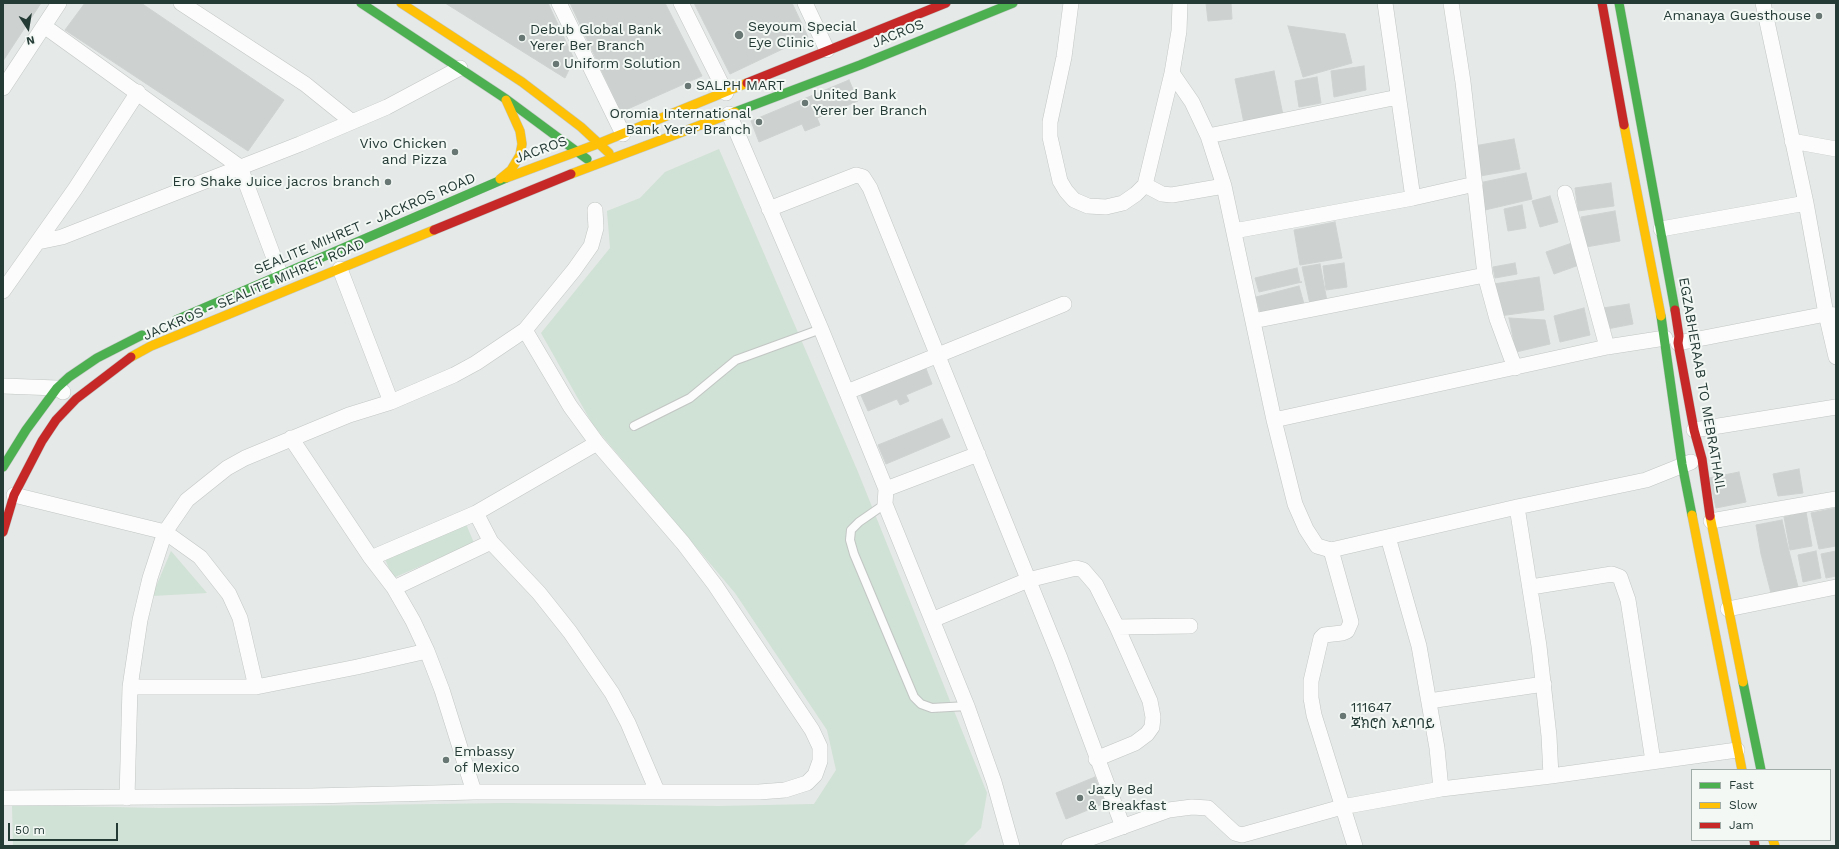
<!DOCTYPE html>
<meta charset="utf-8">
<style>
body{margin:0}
#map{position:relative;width:1839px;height:849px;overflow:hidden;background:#e5e9e7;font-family:"Work Sans",sans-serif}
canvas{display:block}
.frame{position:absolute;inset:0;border:4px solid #243a35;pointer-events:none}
.legend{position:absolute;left:1691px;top:769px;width:140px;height:72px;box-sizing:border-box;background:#f3f8f5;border:1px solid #a0aca8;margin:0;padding:5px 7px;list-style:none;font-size:12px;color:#243a35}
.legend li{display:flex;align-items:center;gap:8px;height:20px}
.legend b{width:20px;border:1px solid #a0aca8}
.north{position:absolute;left:8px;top:8px;width:40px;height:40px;-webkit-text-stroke:3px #f3f8f5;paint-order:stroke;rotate:168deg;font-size:11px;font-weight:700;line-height:16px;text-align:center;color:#243a35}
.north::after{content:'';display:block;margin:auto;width:14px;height:18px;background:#243a35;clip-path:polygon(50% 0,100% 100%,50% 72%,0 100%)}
.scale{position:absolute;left:8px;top:823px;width:110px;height:18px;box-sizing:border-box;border:2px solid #243a35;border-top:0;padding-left:5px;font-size:12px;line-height:14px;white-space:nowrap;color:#243a35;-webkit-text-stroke:3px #f3f8f5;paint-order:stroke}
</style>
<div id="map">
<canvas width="1839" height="849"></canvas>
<div class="frame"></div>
<ul class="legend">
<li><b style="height:5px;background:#4caf50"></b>Fast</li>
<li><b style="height:5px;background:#ffc107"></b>Slow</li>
<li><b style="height:5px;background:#c62828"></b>Jam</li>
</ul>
<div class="north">N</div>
<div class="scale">50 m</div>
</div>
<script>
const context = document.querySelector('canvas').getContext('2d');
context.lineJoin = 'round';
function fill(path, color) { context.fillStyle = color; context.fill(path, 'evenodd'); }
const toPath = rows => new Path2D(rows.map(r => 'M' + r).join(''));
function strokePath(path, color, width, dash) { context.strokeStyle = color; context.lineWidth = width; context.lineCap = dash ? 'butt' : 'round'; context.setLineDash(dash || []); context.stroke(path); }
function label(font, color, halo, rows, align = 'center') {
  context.font = font + ' "Work Sans","Noto Sans Ethiopic",sans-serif'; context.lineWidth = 4; context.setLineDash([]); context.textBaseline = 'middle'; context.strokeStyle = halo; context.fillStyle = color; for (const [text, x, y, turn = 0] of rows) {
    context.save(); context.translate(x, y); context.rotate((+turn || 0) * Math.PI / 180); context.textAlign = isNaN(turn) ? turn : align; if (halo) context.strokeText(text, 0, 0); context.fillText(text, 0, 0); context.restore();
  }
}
const green = toPath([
 [719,149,858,472,987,793,981,828,963,846,13,846,12,805,160,808,506,803,719,806,814,804,836,770,827,730,735,593,593,425,541,333,610,248,607,211,640,198,665,172],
 [466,524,474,543,393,578,385,559],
 [171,551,207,593,152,596]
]);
const building = toPath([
 [3,3,41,3,3,61,3,3],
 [85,3,141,3,284,100,248,151,65,30,85,3],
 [445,3,548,3,574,59,565,78,445,3],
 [570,3,665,3,702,76,621,112,570,3],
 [694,3,792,3,808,37,730,74,694,3],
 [1206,3,1231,3,1232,19,1208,21,1206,3],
 [1288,26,1345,34,1352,63,1303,77,1288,26],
 [1364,66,1366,90,1334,97,1331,71,1364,66],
 [1274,71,1283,115,1244,123,1235,79,1274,71],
 [1317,77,1321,103,1299,107,1295,81,1317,77],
 [849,80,858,101,817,118,820,125,805,131,802,124,759,142,751,121,849,80],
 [1514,139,1520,169,1480,176,1474,146,1514,139],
 [1526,173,1532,199,1485,210,1479,183,1526,173],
 [1611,183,1614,206,1578,211,1575,188,1611,183],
 [1550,196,1558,222,1540,227,1532,201,1550,196],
 [1522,205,1526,228,1508,231,1504,209,1522,205],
 [1615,211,1620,241,1586,247,1581,217,1615,211],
 [1335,222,1342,258,1300,265,1294,230,1335,222],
 [1572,243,1579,265,1554,274,1546,252,1572,243],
 [1344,263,1347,287,1326,290,1323,266,1344,263],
 [1515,263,1517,274,1495,278,1493,267,1515,263],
 [1320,264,1327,301,1310,304,1302,267,1320,264],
 [1297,268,1300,282,1302,282,1259,292,1255,278,1297,268],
 [1539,277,1544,310,1499,316,1494,284,1539,277],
 [1299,286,1304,304,1261,315,1256,297,1299,286],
 [1629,304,1633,324,1607,329,1603,308,1629,304],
 [1584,308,1590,335,1560,342,1554,316,1584,308],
 [1509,318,1545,320,1550,344,1516,352,1509,318],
 [925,366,932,384,906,395,909,401,900,405,897,399,868,411,860,393,925,366],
 [942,419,950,437,886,464,878,445,942,419],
 [1799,469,1803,493,1778,496,1773,474,1799,469],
 [1739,472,1746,502,1716,508,1709,478,1739,472],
 [1836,508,1836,546,1819,549,1811,513,1836,508],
 [1806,512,1812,546,1790,550,1784,517,1806,512],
 [1782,520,1788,547,1761,554,1756,525,1782,520],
 [1788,547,1798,587,1771,593,1761,554,1788,547],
 [1816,551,1821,578,1803,582,1798,555,1816,551],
 [1836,551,1836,576,1826,578,1821,554,1836,551],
 [1095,777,1105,803,1066,819,1056,793,1095,777]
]);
const lane = toPath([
 [634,426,690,398,736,360,821,329],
 [885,504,859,522,851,530,850,540,854,554,914,697,921,704,932,708,967,706]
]);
const street = toPath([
 [181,3,305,84,351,121],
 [559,3,623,134],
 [681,3,726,93],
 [805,3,827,50],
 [1071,3,1064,57,1050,122,1050,137,1060,181,1066,191,1074,200,1088,206,1106,207,1123,203,1136,194,1145,185,1172,73,1179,31,1180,3],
 [1385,3,1413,198],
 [1451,3,1463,82,1485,275,1497,319,1515,368],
 [1763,3,1806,203,1826,314,1836,357],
 [44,26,240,167,280,274],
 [1172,73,1192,102,1208,136,1224,186,1274,420,1295,504,1306,529,1317,546,1331,550,1517,507,1646,480,1691,462],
 [3,88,59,3],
 [729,114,821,329,886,489,885,504,967,706,994,782,1012,846],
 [1208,136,1398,97],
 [1792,141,1836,149],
 [1145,185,1162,194,1172,195,1224,186],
 [1565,193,1607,347],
 [769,209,856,175,863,177,870,188,1060,658,1123,827],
 [1661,229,1806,203],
 [1234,231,1413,198,1475,184],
 [38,242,62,237,300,144,387,107,460,68],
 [340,269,391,402],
 [3,291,75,189,138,92],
 [1253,321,1485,275],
 [1678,343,1826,314,1835,315],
 [3,386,57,388,63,392],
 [847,392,1064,304],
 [1274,420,1607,347,1665,338],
 [1694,430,1836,407],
 [291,438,371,558,394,588,413,621,427,651,442,690,474,792],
 [886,489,978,454],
 [14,495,165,532,200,557,229,594,240,618,256,687],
 [1517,507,1539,646,1549,736,1551,776],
 [476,513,491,542,539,593,570,632,612,693,628,723,657,791],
 [1711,521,1836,499],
 [1388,537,1419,646,1437,748,1441,789],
 [1331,550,1351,622,1347,631,1342,633,1324,635,1321,638,1311,681,1311,698,1314,715,1355,846],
 [371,558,476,513,597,443],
 [1531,587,1612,574,1620,577,1628,600,1653,761],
 [394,588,491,542],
 [1728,609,1836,587],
 [932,620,1028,580,1076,568,1083,570,1096,585,1117,627,1150,701,1153,717,1152,727,1147,734,1135,743,1096,759],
 [1117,627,1190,626],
 [130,687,256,687,357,667,427,651],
 [1429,701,1544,684],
 [3,798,312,796,474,792,759,792,785,790,807,783,815,775,820,761,820,747,812,730,715,585,683,543,597,443,570,406,525,330],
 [127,798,130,687,140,620,150,578,165,532,187,500,227,468,245,458,349,415,391,402,454,375,476,363,525,330,574,270,591,246,596,228,595,210],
 [1069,846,1169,810,1192,807,1208,808,1235,833,1242,835,1342,807,1441,789,1551,776,1737,750]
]);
const fast = toPath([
 [361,3,506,99,587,159],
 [1619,3,1675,310],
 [735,112,860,65,1013,3],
 [1661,316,1682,464,1692,515],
 [176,320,506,178],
 [3,467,26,430,57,388,69,377,97,358,142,335],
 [1743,682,1761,770]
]);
const slow = toPath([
 [401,3,522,82,581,127,609,153],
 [1624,125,1661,316],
 [571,174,735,112],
 [506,178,600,143,747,83],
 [500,179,511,170,520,155,522,144,520,131,506,100],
 [131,357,151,346,434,230],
 [1692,515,1742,770],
 [1710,516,1743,682],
 [1773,840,1775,846]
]);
const jam = toPath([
 [1602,3,1624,125],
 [747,83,946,3],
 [434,230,571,174],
 [1675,310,1679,336,1678,343,1694,430,1702,459,1710,516],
 [3,532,14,495,42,441,56,420,76,399,131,357],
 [1754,840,1755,846]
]);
const markers = [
 [1819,16,4,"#687773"],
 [739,35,5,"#687773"],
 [522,38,4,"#687773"],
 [556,64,4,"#687773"],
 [688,86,4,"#687773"],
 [805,103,4,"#687773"],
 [759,122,4,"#687773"],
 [455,152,4,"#687773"],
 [388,182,4,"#687773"],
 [1343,716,4,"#687773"],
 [446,760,4,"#687773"],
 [1080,798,4,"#687773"]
];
const poiNames = [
 ["Amanaya Guesthouse",1811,16,"right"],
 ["Seyoum Special",748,27],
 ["Eye Clinic",748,43],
 ["Debub Global Bank",530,30],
 ["Yerer Ber Branch",530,46],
 ["Uniform Solution",564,64],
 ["SALPH MART",696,86],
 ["United Bank",813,95],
 ["Yerer ber Branch",813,111],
 ["Oromia International",751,114,"right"],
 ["Bank Yerer Branch",751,130,"right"],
 ["Vivo Chicken",447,144,"right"],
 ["and Pizza",447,160,"right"],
 ["Ero Shake Juice jacros branch",380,182,"right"],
 ["111647",1351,708],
 ["ጃክሮስ አደባባይ",1351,724],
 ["Embassy",454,752],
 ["of Mexico",454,768],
 ["Jazly Bed",1088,790],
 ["& Breakfast",1088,806]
];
const streetNames = [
 ["JACROS",898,34,-22],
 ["JACROS",541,150,-20],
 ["SEALITE MIHRET - JACKROS ROAD",365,224,-23],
 ["JACKROS - SEALITE MIHRET ROAD",254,290,-23],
 ["EGZABHERAAB TO MEBRATHAIL",1702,385,80]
];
fill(green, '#d0e1d5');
fill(building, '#cdd2d0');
strokePath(building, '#ced2d0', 1);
strokePath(lane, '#c2c6c4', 10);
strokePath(street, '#c2c6c4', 16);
strokePath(fast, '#c0c7c4', 10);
strokePath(slow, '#c0c7c4', 10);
strokePath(jam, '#c0c7c4', 10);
strokePath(lane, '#fbfcfb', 8);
strokePath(street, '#fbfcfb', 15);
strokePath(fast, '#4caf50', 9);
strokePath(slow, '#ffc107', 9);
strokePath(jam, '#c62828', 9);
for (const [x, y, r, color] of markers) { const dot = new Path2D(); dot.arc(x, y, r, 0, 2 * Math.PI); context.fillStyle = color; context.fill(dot); strokePath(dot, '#f3f8f5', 1.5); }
label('14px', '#243a35', '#f3f8f5', poiNames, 'left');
label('14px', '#243a35', '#f3f8f5', streetNames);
</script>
